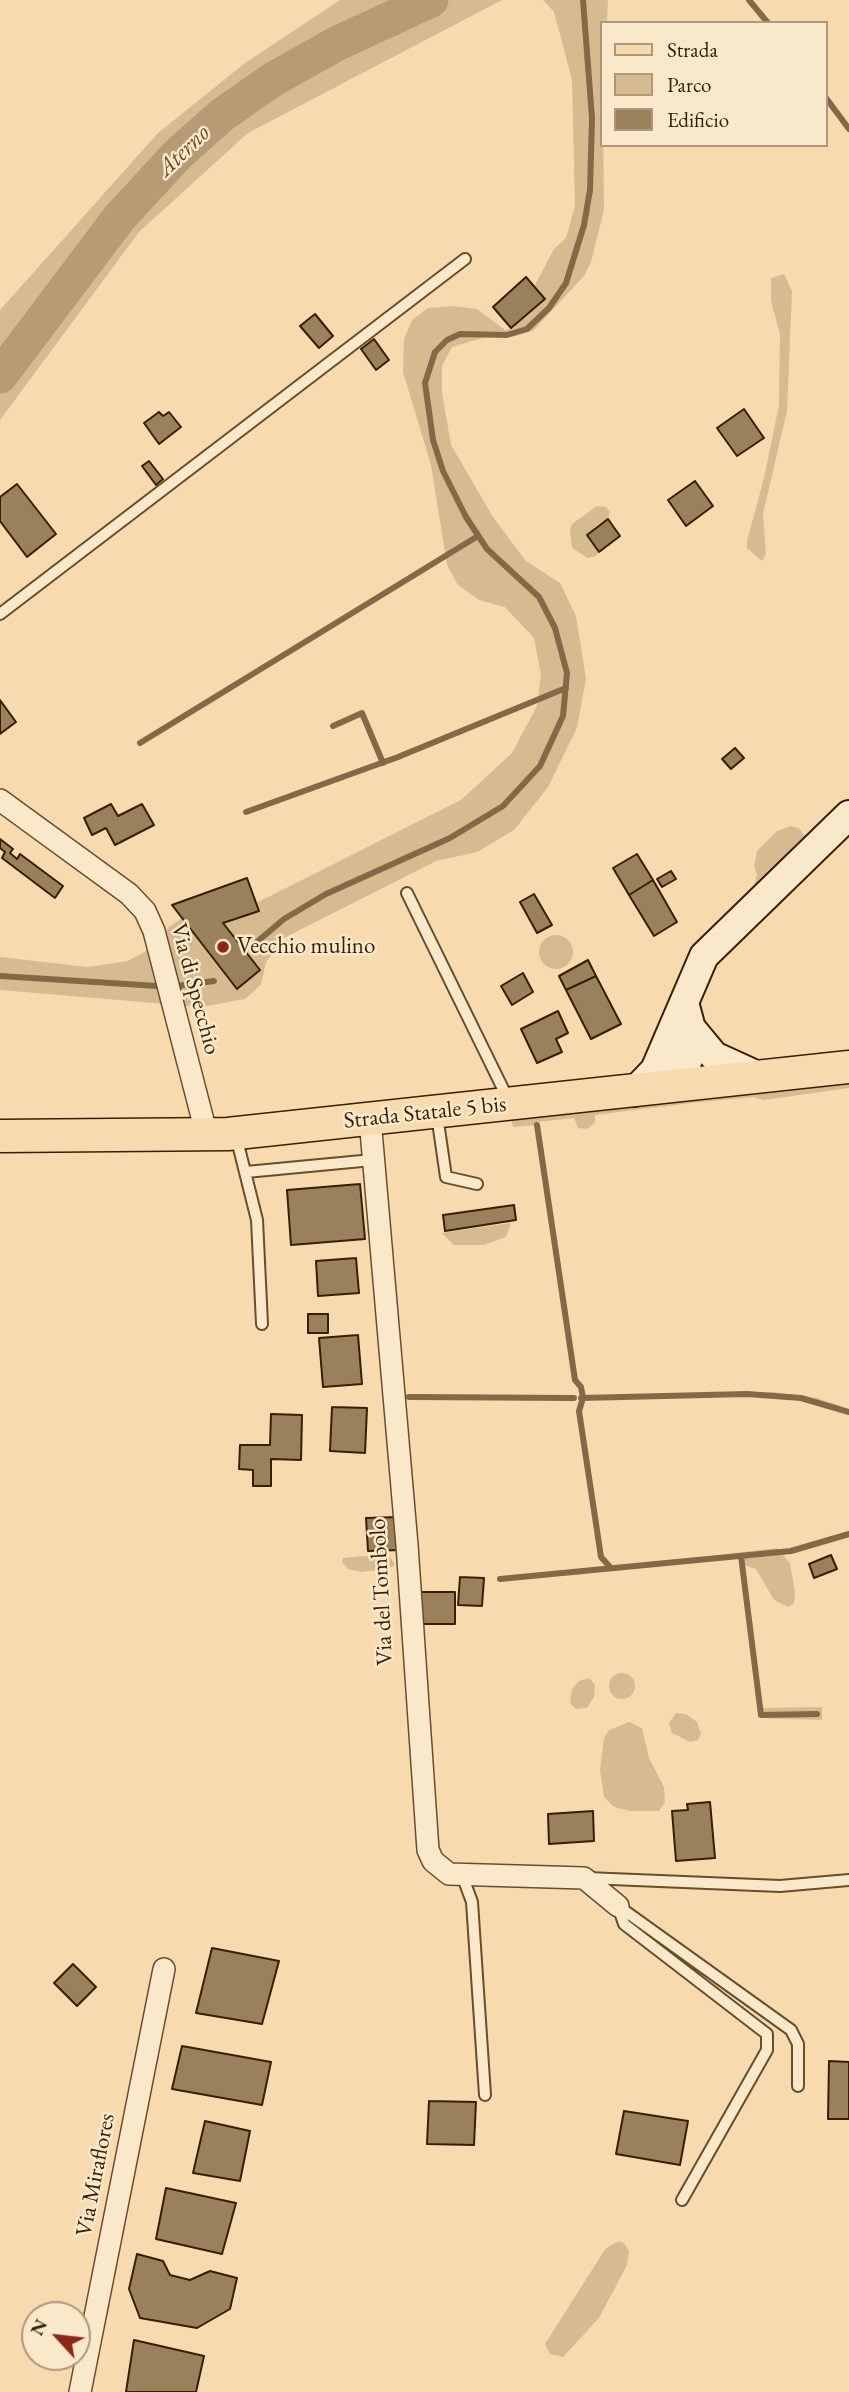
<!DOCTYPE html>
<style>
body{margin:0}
#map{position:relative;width:849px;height:2392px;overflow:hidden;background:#f7dbae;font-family:"EB Garamond",serif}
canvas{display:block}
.legend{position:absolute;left:600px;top:21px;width:228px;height:126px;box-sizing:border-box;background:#fae8ca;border:2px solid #ac987a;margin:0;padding:9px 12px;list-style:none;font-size:21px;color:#371f02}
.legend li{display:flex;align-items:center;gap:14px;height:35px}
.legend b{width:35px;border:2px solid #ac987a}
.north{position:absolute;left:21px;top:2301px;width:70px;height:70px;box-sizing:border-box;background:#fae8ca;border:2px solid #ac987a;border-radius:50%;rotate:297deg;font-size:19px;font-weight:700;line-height:28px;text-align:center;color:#371f02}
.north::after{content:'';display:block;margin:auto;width:24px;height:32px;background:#8f2418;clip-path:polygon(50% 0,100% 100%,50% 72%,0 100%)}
</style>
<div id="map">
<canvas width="849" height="2392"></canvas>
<ul class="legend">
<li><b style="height:9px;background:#f7dbae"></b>Strada</li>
<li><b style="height:19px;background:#d6bb91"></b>Parco</li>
<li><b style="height:19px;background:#9b815b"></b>Edificio</li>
</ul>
<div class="north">N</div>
</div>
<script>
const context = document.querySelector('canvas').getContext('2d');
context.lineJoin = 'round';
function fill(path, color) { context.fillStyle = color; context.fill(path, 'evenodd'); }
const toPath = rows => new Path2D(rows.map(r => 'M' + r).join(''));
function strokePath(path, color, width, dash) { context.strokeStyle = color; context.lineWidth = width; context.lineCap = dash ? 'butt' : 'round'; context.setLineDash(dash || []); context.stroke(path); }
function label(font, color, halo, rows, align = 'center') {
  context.font = font + ' "EB Garamond",serif'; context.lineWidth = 5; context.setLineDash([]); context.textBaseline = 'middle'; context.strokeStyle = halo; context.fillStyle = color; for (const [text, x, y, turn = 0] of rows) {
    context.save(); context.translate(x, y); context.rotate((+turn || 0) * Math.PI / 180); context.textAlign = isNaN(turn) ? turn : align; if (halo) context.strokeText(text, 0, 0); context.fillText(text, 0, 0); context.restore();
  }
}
const green = toPath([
 [340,0,502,0,248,133,139,232,0,420,0,310,158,133,245,63],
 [543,0,608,0,607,23,602,23,604,210,591,262,584,276,533,331,515,336,486,337,452,347,442,366,442,393,451,445,493,517,526,561,560,583,576,616,586,679,577,728,548,787,514,830,477,852,436,861,284,938,266,962,261,985,245,999,201,1007,0,990,0,957,88,967,128,961,146,951,169,927,182,918,237,988,260,970,223,923,258,911,256,903,461,800,512,753,537,706,541,675,534,638,505,607,479,600,458,585,447,565,431,465,403,372,404,339,412,320,428,308,453,306,477,309,505,330,511,329,546,300,535,285,554,249,566,238,575,206,572,80,554,12],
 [784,274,792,291,787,411,763,514,766,554,762,561,747,548,747,541,764,478,779,405,780,334,771,301,771,278],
 [597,506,606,507,610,512,608,519,596,526,592,536,600,550,596,556,588,558,572,548,570,530,572,524],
 [791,826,799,828,806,837,754,886,757,875,754,866,757,851,777,831],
 '539 952a17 17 0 1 1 34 0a17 17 0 1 1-34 0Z',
 [849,1078,849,1088,764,1100,753,1097,692,1103,595,1115,595,1122,588,1129,578,1128,574,1118,537,1122,575,1379,584,1396,773,1392,817,1398,849,1409,849,1413,803,1399,759,1396,584,1400,580,1411,602,1556,607,1561,601,1560,577,1411,581,1392,574,1381,536,1125,513,1127,510,1115],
 [511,1223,506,1237,484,1245,454,1245,442,1233],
 [400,1394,570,1396,574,1398,401,1399],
 [777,1548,790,1563,795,1593,794,1603,788,1607,774,1600,756,1569,744,1565,762,1708,822,1707,822,1720,759,1718,741,1563,736,1553],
 [364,1556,391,1558,395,1565,387,1569,361,1572,348,1569,342,1562,343,1558],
 '609 1686a13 13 0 1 1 26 0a13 13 0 1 1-26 0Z',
 [589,1678,595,1685,594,1697,587,1708,576,1709,570,1703,572,1689,579,1681],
 [676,1713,686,1714,697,1722,701,1734,698,1740,690,1742,672,1733,669,1723],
 [629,1722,642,1728,649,1758,664,1787,665,1802,659,1811,630,1811,614,1807,604,1797,600,1770,604,1738,609,1730],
 [619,2241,624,2243,629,2251,627,2265,599,2318,563,2357,550,2354,545,2344,606,2248]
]);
const stream = toPath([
 [749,0,768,23],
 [826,98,849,129],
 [333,726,362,713,383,763],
 [140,743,478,536],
 [246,812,398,757,566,688],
 [258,941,284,919,326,894,450,838,503,806,540,766,563,716,567,673,555,628,539,597,487,549,466,517,443,471,433,440,425,383,435,352,447,340,460,334,507,335,527,329,549,308,566,283,584,225,590,190,592,118,583,0],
 [0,976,158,986],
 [177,986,214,981],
 [537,1125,575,1380,581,1387,583,1398,579,1411,601,1557,611,1568],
 [409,1397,574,1398],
 [581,1398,747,1394,801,1398,849,1412],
 [741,1556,761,1715,817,1714],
 [500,1579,791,1551,849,1534]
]);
const river = toPath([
 [0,376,119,218,178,154,222,115,272,80,338,43,431,0]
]);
const building = toPath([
 [526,277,545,299,511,328,493,307,526,277],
 [315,314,333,336,319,348,300,326,315,314],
 [374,339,389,360,376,370,361,349,374,339],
 [744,409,764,438,737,456,717,428,744,409],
 [159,412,163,416,169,412,181,427,159,444,144,423,159,412],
 [149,461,163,479,156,485,142,466,149,461],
 [695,481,713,506,686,526,668,500,695,481],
 [17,484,56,534,27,557,0,521,0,497,17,484],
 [608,519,620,536,599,552,587,535,608,519],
 [0,700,16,722,0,734,0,700],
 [735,748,744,758,731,769,722,759,735,748],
 [111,804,118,816,142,804,154,825,115,845,106,828,92,835,84,818,111,804],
 [0,839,13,849,10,853,17,859,20,854,63,886,55,898,2,858,5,852,0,848,0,839],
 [637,854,653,880,629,895,613,868,637,854],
 [671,871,676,879,662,887,657,879,671,871],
 [247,878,259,911,223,923,260,970,237,989,172,905,247,878],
 [653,880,677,922,654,936,629,895,653,880],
 [534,894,552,925,537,933,520,902,534,894],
 [588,960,596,976,566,990,559,976,588,960],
 [523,973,533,992,512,1005,501,986,523,973],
 [596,976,621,1024,591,1039,566,990,596,976],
 [558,1011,568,1033,556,1039,562,1052,537,1063,521,1029,558,1011],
 [360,1184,365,1239,291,1245,287,1190,360,1184],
 [514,1205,516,1220,445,1231,443,1215,514,1205],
 [356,1258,359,1293,318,1296,316,1261,356,1258],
 [308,1314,328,1314,328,1333,308,1333,308,1314],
 [358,1335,362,1384,323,1387,319,1338,358,1335],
 [332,1407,367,1408,365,1453,330,1451,332,1407],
 [271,1414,302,1415,301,1460,271,1459,271,1486,253,1486,253,1470,239,1469,240,1445,270,1445,271,1414],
 [398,1517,400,1550,368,1551,366,1518,398,1517],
 [831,1555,837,1569,814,1578,809,1564,831,1555],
 [460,1577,484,1578,482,1606,458,1605,460,1577],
 [417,1592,455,1592,455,1624,416,1624,417,1592],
 [710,1802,715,1858,676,1861,672,1811,688,1810,687,1804,710,1802],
 [593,1811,594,1841,549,1844,548,1814,593,1811],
 [212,1948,279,1961,262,2024,196,2013,212,1948],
 [73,1964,96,1987,77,2006,54,1983,73,1964],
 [182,2046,271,2062,262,2105,172,2089,182,2046],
 [829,2061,849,2062,849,2119,828,2119,829,2061],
 [429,2101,476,2102,474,2145,427,2144,429,2101],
 [624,2111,688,2121,680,2165,616,2154,624,2111],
 [205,2121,250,2131,240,2181,193,2173,205,2121],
 [166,2188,236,2203,222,2254,156,2239,166,2188],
 [137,2254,163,2261,170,2275,190,2280,210,2271,237,2278,230,2309,197,2328,140,2318,129,2289,137,2254],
 [134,2340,204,2356,196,2392,126,2392,134,2340]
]);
const lane = toPath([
 [0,614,465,259],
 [407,893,508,1099],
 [437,1115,446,1177,477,1184],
 [236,1136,257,1220,262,1324],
 [246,1172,362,1161],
 [462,1875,472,1902,485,2095],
 [587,1878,780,1886,849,1880],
 [618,1906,624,1924,767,2034,767,2050,682,2200],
 [618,1906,791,2030,798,2044,798,2086]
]);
const street = toPath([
 [0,800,129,894,145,911,154,931,207,1136],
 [370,1119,407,1545,428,1850,433,1861,449,1874,584,1878,618,1906],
 [80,2392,164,1969]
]);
const secondary = toPath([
 [690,1027,714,1056,760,1077],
 [667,1075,676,1087,690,1055,693,1036,685,1006],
 [634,1092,655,1070,704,956,849,815]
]);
const primary = toPath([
 [0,1136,228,1134,849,1067]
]);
const markers = [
 [223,947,7,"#8f2418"]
];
const poiNames = [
 ["Vecchio mulino",237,947]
];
const streetNames = [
 ["Via di Specchio",195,989,75],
 ["Strada Statale 5 bis",425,1113,-6],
 ["Via del Tombolo",382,1592,-93],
 ["Via Miraflores",96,2175,-79]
];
const waterNames = [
 ["Aterno",184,151,-44]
];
fill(green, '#d6bb91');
strokePath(stream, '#836946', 6);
strokePath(river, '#b69b74', 35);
fill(building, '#9b815b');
strokePath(building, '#371f02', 2);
strokePath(lane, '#674e2d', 14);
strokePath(street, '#674e2d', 24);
strokePath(secondary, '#371f02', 32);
strokePath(primary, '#371f02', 35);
strokePath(lane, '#fae8ca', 10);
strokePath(street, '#fae8ca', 21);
strokePath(secondary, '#fae8ca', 28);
strokePath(primary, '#f7dbae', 32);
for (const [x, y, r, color] of markers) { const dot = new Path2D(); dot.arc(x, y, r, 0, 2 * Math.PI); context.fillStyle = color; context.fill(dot); strokePath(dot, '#fae8ca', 2.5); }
label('23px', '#371f02', '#fae8ca', poiNames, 'left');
label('23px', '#371f02', '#fae8ca', streetNames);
label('italic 24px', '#634a2a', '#fae8ca', waterNames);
</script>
